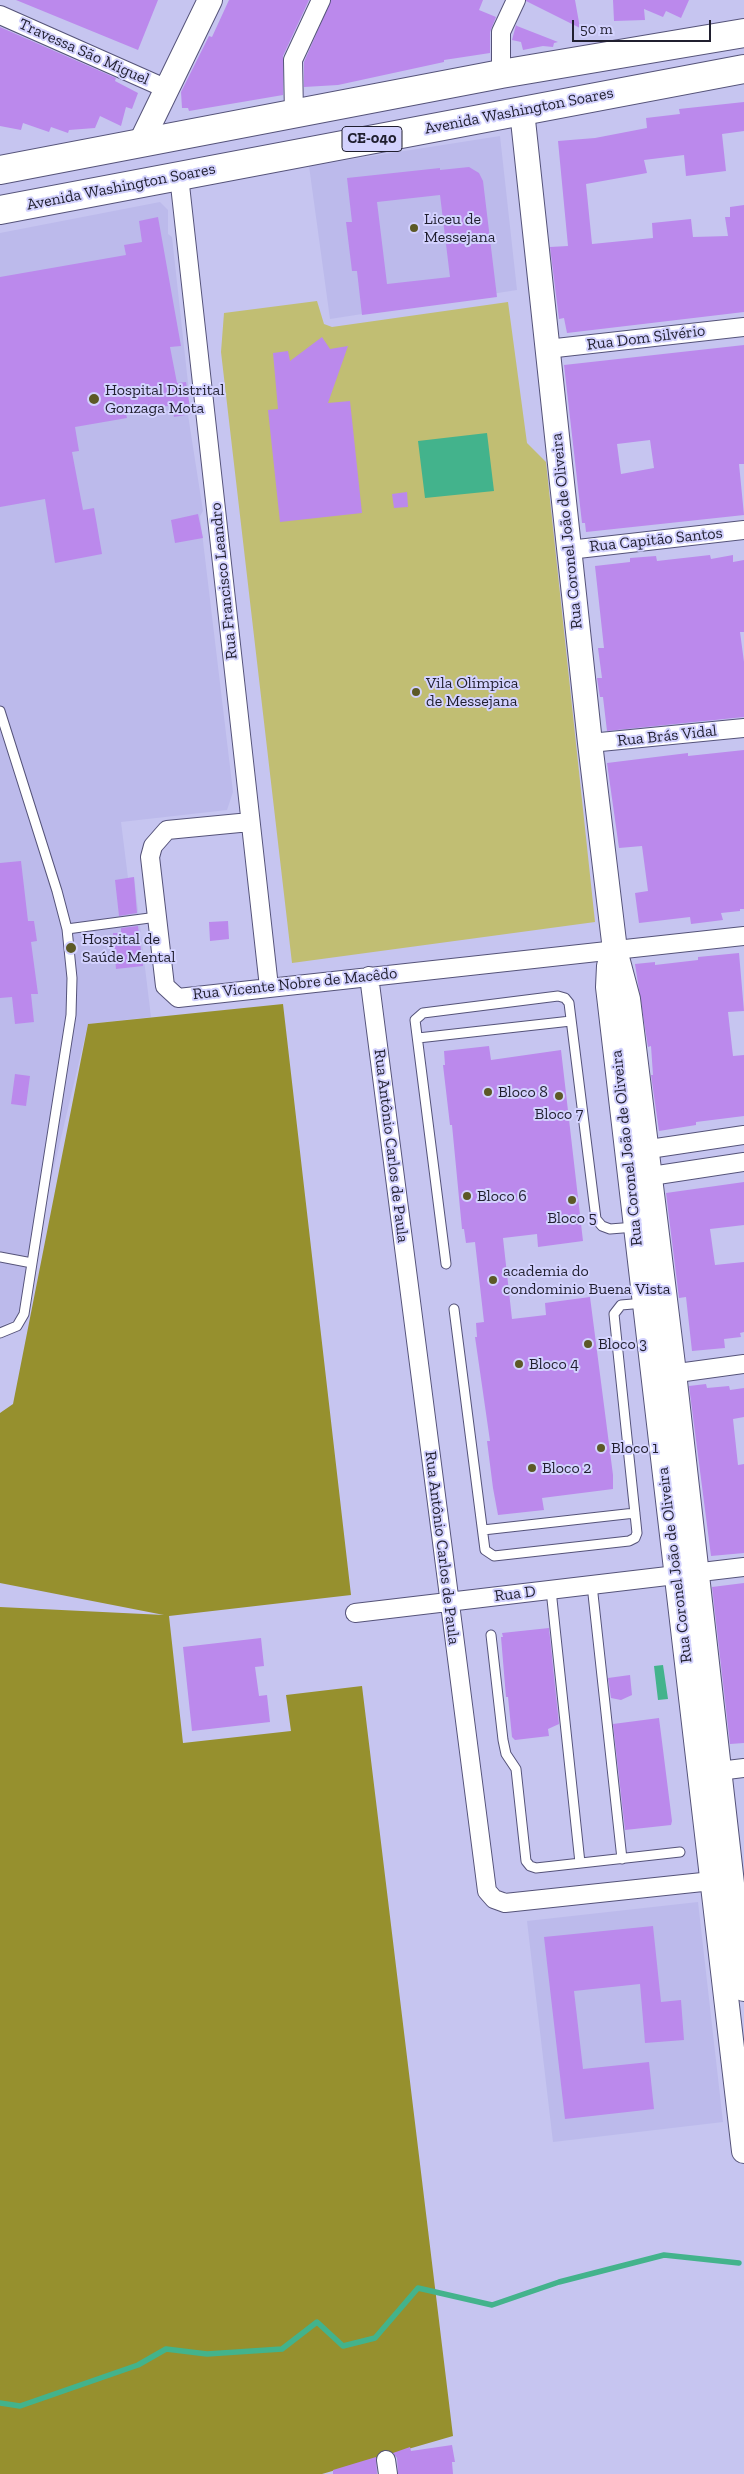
<!DOCTYPE html>
<meta charset="utf-8">
<style>
body{margin:0}
#map{position:relative;width:744px;height:2474px;overflow:hidden;background:#c6c5f0;font-family:"Zilla Slab",serif}
canvas{display:block}
.scale{position:absolute;left:572px;top:20px;width:139px;height:22px;box-sizing:border-box;border:2px solid #201f2f;border-top:0;padding-left:6px;font-size:15px;line-height:18px;white-space:nowrap;color:#201f2f;-webkit-text-stroke:4px #d3d2fe;paint-order:stroke}
</style>
<div id="map">
<canvas width="744" height="2474"></canvas>
<div class="scale">50 m</div>
</div>
<script>
const context = document.querySelector('canvas').getContext('2d');
context.lineJoin = 'round';
function fill(path, color) { context.fillStyle = color; context.fill(path, 'evenodd'); }
const toPath = rows => new Path2D(rows.map(r => 'M' + r).join(''));
function strokePath(path, color, width, dash) { context.strokeStyle = color; context.lineWidth = width; context.lineCap = dash ? 'butt' : 'round'; context.setLineDash(dash || []); context.stroke(path); }
function label(font, color, halo, rows, align = 'center') {
  context.font = font + ' "Zilla Slab",serif'; context.lineWidth = 4; context.setLineDash([]); context.textBaseline = 'middle'; context.strokeStyle = halo; context.fillStyle = color; for (const [text, x, y, turn = 0] of rows) {
    context.save(); context.translate(x, y); context.rotate((+turn || 0) * Math.PI / 180); context.textAlign = isNaN(turn) ? turn : align; if (halo) context.strokeText(text, 0, 0); context.fillText(text, 0, 0); context.restore();
  }
}
const built = toPath([
 [500,136,517,290,330,319,309,166],
 [160,202,168,210,168,234,172,237,188,383,188,415,203,511,200,516,233,792,227,810,121,822,128,878,134,877,151,1017,88,1024,18,1319,0,1326,0,233],
 [698,1902,723,2122,553,2142,527,1921]
]);
const green = toPath([
 [317,301,324,324,332,327,508,302,527,443,546,462,595,922,292,963,221,352,224,313]
]);
const forest = toPath([
 [283,1004,351,1595,169,1616,183,1743,291,1731,286,1695,362,1686,453,2436,322,2474,0,2474,0,1607,164,1615,0,1583,0,1413,13,1404,88,1024]
]);
const water = toPath([
 [487,433,494,491,425,498,418,441],
 [663,1665,668,1699,658,1700,654,1666]
]);
const stream = toPath([
 [0,2403,20,2406,138,2365,166,2349,207,2354,282,2349,317,2322,343,2346,375,2338,418,2288,492,2305,559,2282,664,2255,739,2263]
]);
const building = toPath([
 [16,0,158,0,138,50],
 [229,0,309,0,283,56,283,95,189,111,188,108,182,108,181,92,209,36,212,37],
 [331,0,483,0,479,10,496,17,490,32,490,53,444,60,444,62,338,85,304,87,304,62],
 [526,0,575,0,580,28,526,1],
 [613,0,689,0,681,18,666,11,663,17,644,9,645,20,614,21],
 [516,25,517,26,558,42,554,43,553,47,543,46,523,50,521,42,512,40],
 [0,27,116,78,115,81,138,93,132,109,126,107,121,126,100,116,95,128,69,130,68,133,51,127,49,132,23,123,21,130,0,126],
 [744,102,744,131,722,134,726,171,686,176,684,155,644,160,647,173,586,184,592,244,653,238,652,223,691,219,693,237,728,236,725,217,730,217,730,207,744,205,744,312,567,333,564,318,559,319,550,247,568,246,558,141,595,138,647,128,646,118,680,114,679,109],
 [469,167,479,173,483,181,497,297,362,315,357,271,352,271,346,222,352,222,347,178,440,168,440,170],
 [440,195,450,277,387,284,377,202],
 [158,217,181,346,170,347,177,383,186,382,191,414,174,417,172,405,126,414,127,418,75,427,79,451,72,452,83,510,94,508,102,554,55,563,45,499,0,507,0,277,126,255,124,245,142,242,139,221],
 [322,337,330,349,348,346,328,403,350,401,362,513,280,522,268,410,278,409,273,353,288,351,290,361],
 [744,345,744,464,739,464,744,515,586,532,585,523,582,523,564,365],
 [650,440,654,468,621,474,617,444],
 [407,492,408,507,394,508,392,494],
 [198,514,203,538,175,543,171,520],
 [710,555,711,559,733,555,733,562,744,560,744,632,740,632,744,662,744,717,607,731,603,697,600,697,597,678,602,678,598,648,604,648,595,566,630,562,630,558,656,556,657,561],
 [744,750,744,909,740,909,740,911,721,913,723,920,691,924,690,917,639,923,635,893,648,891,642,846,619,848,607,763,688,753,688,756],
 [21,861,28,921,34,921,37,941,31,942,38,994,31,994,34,1022,15,1024,12,997,0,998,0,863],
 [134,877,137,913,119,916,115,880],
 [228,921,229,939,210,941,209,922],
 [138,926,143,966,116,969,113,933,121,933,121,928],
 [739,953,744,1011,728,1012,733,1056,744,1055,744,1116,696,1122,696,1125,659,1131,651,1075,653,1075,651,1046,648,1047,635,964,655,962,655,965,698,960,698,957],
 [489,1046,491,1060,561,1050,583,1241,538,1247,537,1234,503,1238,512,1319,546,1315,545,1303,590,1297,613,1475,613,1489,542,1498,544,1510,498,1515,493,1488,487,1441,490,1441,475,1337,477,1337,476,1323,484,1322,475,1242,466,1243,464,1229,462,1229,452,1125,450,1125,443,1065,445,1065,444,1051],
 [15,1074,30,1076,26,1106,11,1104],
 [744,1182,744,1225,710,1229,715,1265,744,1262,744,1332,740,1333,741,1337,724,1339,725,1348,692,1351,686,1297,679,1298,666,1193],
 [706,1384,707,1388,729,1386,730,1390,744,1388,744,1417,733,1419,738,1465,744,1464,744,1553,711,1556,689,1386],
 [744,1583,744,1743,730,1744,712,1587],
 [549,1628,559,1724,548,1729,549,1736,515,1740,512,1737,508,1697,506,1697,501,1637,503,1637,502,1633],
 [261,1638,264,1666,255,1667,259,1696,267,1695,270,1722,192,1731,183,1647],
 [630,1675,632,1695,621,1700,611,1698,608,1678],
 [659,1718,672,1821,671,1825,625,1830,613,1724],
 [653,1926,661,2002,681,2000,684,2040,645,2043,640,1984,574,1991,583,2069,649,2062,654,2109,565,2119,544,1937],
 [452,2445,455,2462,452,2462,453,2474,398,2474,397,2458,393,2453,410,2447,411,2451],
 [376,2457,377,2474,333,2474,333,2470]
]);
const lane = toPath([
 [0,711,57,891,67,929,72,978,71,1015,24,1314,17,1326,0,1333],
 [67,929,157,917],
 [418,1038,571,1021],
 [0,1257,32,1263],
 [446,1264,415,1020,423,1013,558,996,565,998,569,1003,596,1219,602,1226,610,1229,635,1227],
 [454,1309,485,1550,494,1556,629,1541,635,1538,637,1533,614,1314,621,1305,644,1303],
 [483,1530,635,1513],
 [592,1585,622,1859],
 [551,1590,580,1863],
 [491,1635,503,1740,506,1754,516,1769,526,1861,530,1866,536,1868,680,1852]
]);
const street = toPath([
 [0,15,167,89],
 [501,74,501,32,516,0],
 [294,115,293,60,321,0],
 [179,176,269,987],
 [547,349,744,327],
 [569,550,744,530],
 [590,743,744,728],
 [250,822,167,830,153,846,150,857,165,986,178,998,744,936],
 [369,976,487,1891,494,1899,505,1903,712,1881],
 [636,1151,744,1135],
 [638,1178,744,1162],
 [663,1375,744,1364],
 [355,1613,744,1567],
 [719,1771,744,1768],
 [386,2460,388,2474]
]);
const secondary = toPath([
 [522,111,590,743,615,950,628,999,674,1373,744,1989],
 [141,142,210,0],
 [612,959,609,966,608,987,744,2151]
]);
const highway = toPath([
 [0,170,501,74,744,33],
 [0,210,744,69]
]);
const markers = [
 [414,228,5,"#5c5926"],
 [94,399,6,"#5c5926"],
 [416,692,5,"#5c5926"],
 [71,948,6,"#5c5926"],
 [488,1092,5,"#5c5926"],
 [559,1096,5,"#5c5926"],
 [467,1196,5,"#5c5926"],
 [572,1200,5,"#5c5926"],
 [493,1280,5,"#5c5926"],
 [588,1344,5,"#5c5926"],
 [519,1364,5,"#5c5926"],
 [601,1448,5,"#5c5926"],
 [532,1468,5,"#5c5926"]
];
const shields = [
 [372,139,60]
];
const shieldNames = [
 ["CE-040",372,139]
];
const streetNames = [
 ["Travessa São Miguel",84,52,24],
 ["Avenida Washington Soares",519,111,-11],
 ["Avenida Washington Soares",121,187,-11],
 ["Rua Dom Silvério",646,338,-7],
 ["Rua Coronel João de Oliveira",567,531,-96],
 ["Rua Capitão Santos",656,540,-6],
 ["Rua Francisco Leandro",224,581,-96],
 ["Rua Brás Vidal",667,736,-6],
 ["Rua Vicente Nobre de Macêdo",295,984,-6],
 ["Rua Antônio Carlos de Paula",391,1146,83],
 ["Rua Coronel João de Oliveira",627,1148,-96],
 ["Rua Antônio Carlos de Paula",442,1548,83],
 ["Rua Coronel João de Oliveira",675,1565,-97],
 ["Rua D",515,1594,-7]
];
const poiNames = [
 ["Liceu de",424,219],
 ["Messejana",424,237],
 ["Hospital Distrital",105,390],
 ["Gonzaga Mota",105,408],
 ["Vila Olímpica",426,683],
 ["de Messejana",426,701],
 ["Hospital de",82,939],
 ["Saúde Mental",82,957],
 ["Bloco 8",498,1092],
 ["Bloco 7",559,1114,"center"],
 ["Bloco 6",477,1196],
 ["Bloco 5",572,1218,"center"],
 ["academia do",503,1271],
 ["condominio Buena Vista",503,1289],
 ["Bloco 3",598,1344],
 ["Bloco 4",529,1364],
 ["Bloco 1",611,1448],
 ["Bloco 2",542,1468]
];
fill(built, '#bcbaeb');
fill(green, '#c1be73');
fill(forest, '#96902e');
fill(water, '#43b38c');
strokePath(stream, '#43b38c', 5.5);
fill(building, '#bb89ec');
strokePath(lane, '#555379', 11);
strokePath(street, '#555379', 20);
strokePath(secondary, '#555379', 26);
strokePath(highway, '#555379', 30);
strokePath(lane, '#fff', 9);
strokePath(street, '#fff', 18);
strokePath(secondary, '#fff', 24);
strokePath(highway, '#fff', 28);
for (const [x, y, r, color] of markers) { const dot = new Path2D(); dot.arc(x, y, r, 0, 2 * Math.PI); context.fillStyle = color; context.fill(dot); strokePath(dot, '#d3d2fe', 2); }
for (const [x, y, w] of shields) { const box = new Path2D(); box.roundRect(x - w / 2, y - 12.5, w, 25, 4); context.fillStyle = '#d3d2fe'; context.fill(box); strokePath(box, '#201f2f', 1); }
label('bold 15px', '#201f2f', null, shieldNames);
label('16px', '#201f2f', '#d3d2fe', streetNames);
label('16px', '#201f2f', '#d3d2fe', poiNames, 'left');
</script>
